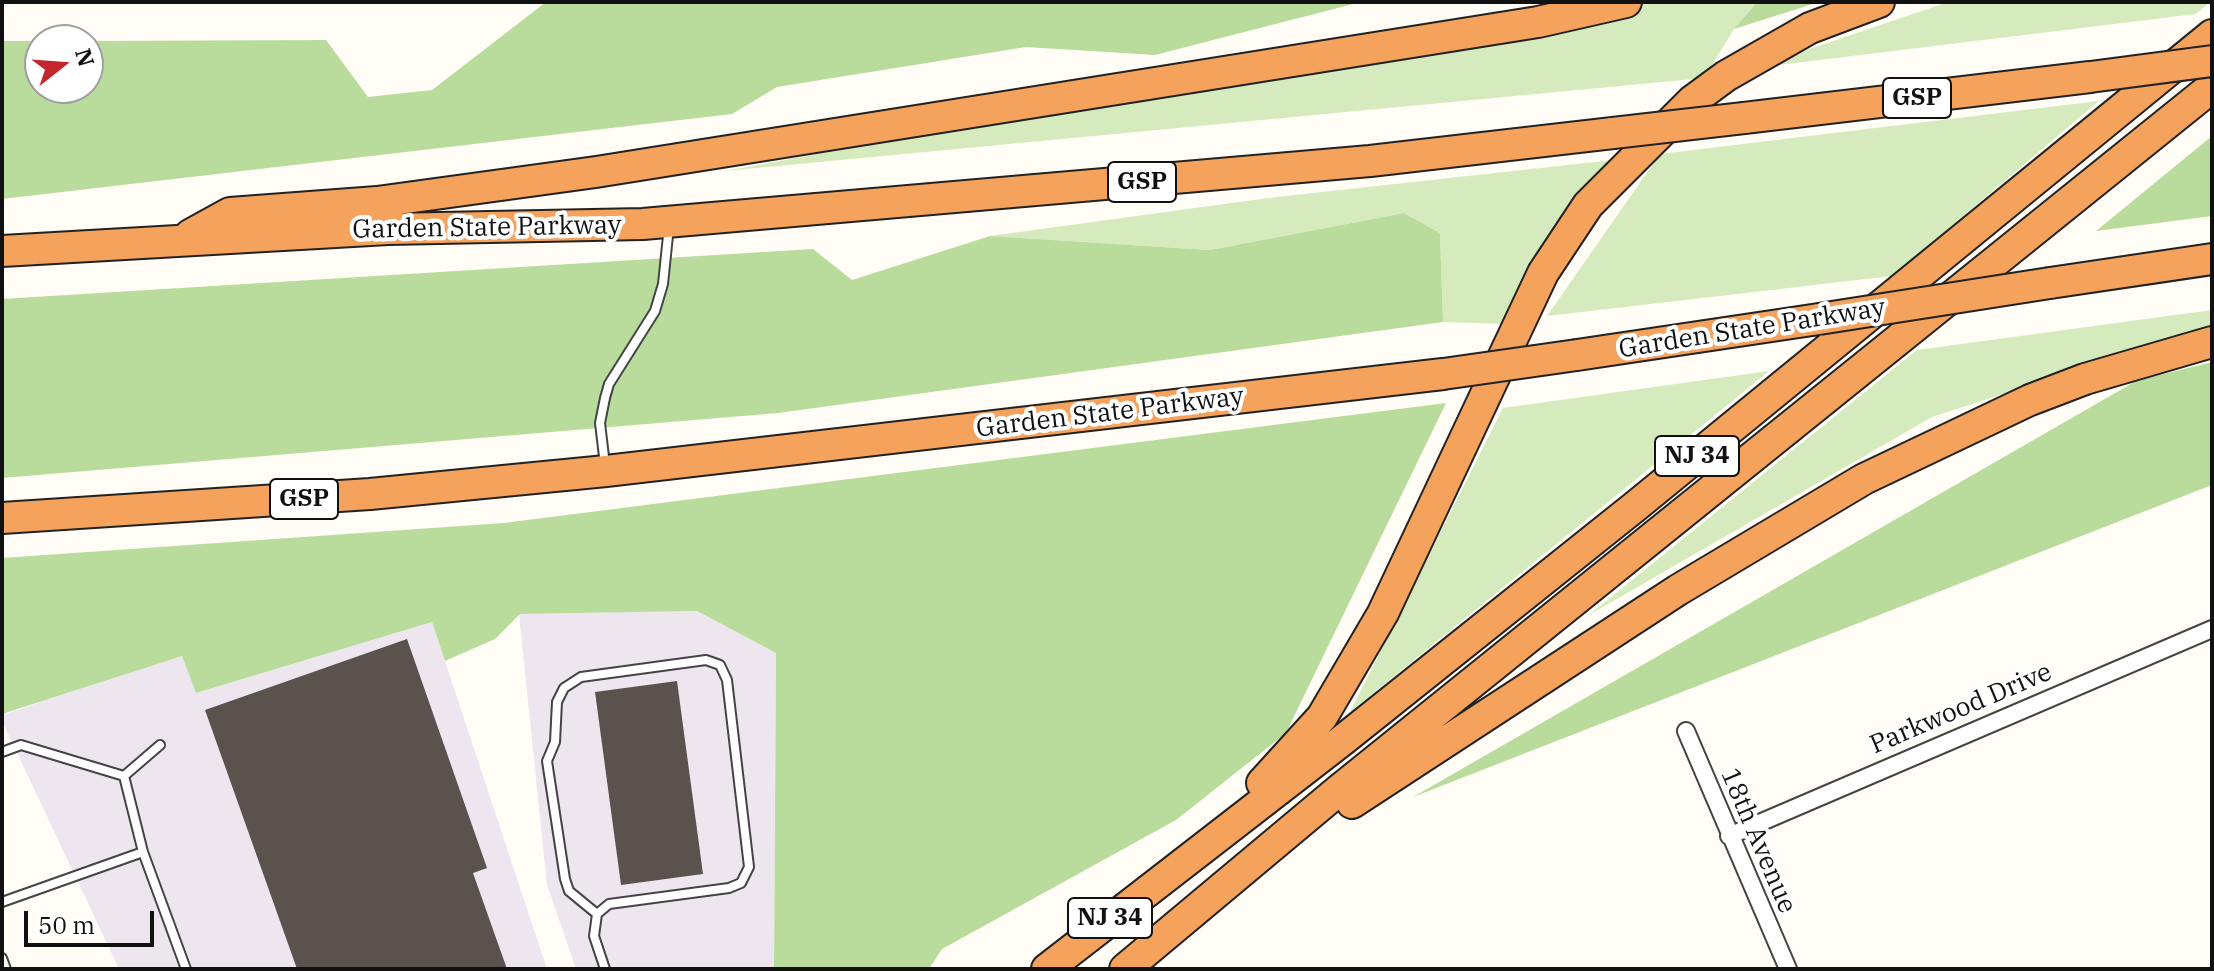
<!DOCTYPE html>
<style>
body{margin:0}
#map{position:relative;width:2214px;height:971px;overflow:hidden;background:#fffdf5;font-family:"IBM Plex Serif",serif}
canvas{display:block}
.frame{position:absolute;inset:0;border:4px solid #111;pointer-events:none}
.north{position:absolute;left:24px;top:24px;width:80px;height:80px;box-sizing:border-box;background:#fff;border:2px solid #a0a0a0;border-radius:50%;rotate:73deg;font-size:22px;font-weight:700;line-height:32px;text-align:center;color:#111}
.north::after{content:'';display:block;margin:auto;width:28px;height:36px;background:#c4262e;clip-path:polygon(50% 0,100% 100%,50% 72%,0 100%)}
.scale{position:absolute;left:24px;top:911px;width:130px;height:36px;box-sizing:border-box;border:4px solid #111;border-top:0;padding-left:10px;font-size:24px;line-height:28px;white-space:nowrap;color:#111;-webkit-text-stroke:6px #fff;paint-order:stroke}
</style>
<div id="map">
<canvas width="2214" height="971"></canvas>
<div class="frame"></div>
<div class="north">N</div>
<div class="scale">50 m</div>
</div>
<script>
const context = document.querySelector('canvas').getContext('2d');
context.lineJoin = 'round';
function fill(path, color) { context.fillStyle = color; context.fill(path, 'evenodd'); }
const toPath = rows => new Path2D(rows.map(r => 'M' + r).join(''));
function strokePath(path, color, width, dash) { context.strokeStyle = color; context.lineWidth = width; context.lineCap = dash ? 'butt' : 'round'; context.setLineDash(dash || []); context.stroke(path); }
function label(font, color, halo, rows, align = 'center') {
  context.font = font + ' "IBM Plex Serif",serif'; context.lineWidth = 8; context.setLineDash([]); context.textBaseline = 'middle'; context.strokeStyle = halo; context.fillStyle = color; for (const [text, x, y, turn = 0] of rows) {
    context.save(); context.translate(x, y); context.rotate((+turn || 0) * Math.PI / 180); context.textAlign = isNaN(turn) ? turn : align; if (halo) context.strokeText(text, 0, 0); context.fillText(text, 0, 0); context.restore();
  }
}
const industrial = toPath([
 [697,611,776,653,774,969,576,969,547,885,519,614],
 [432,622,547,969,119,969,2,721,2,715,182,655,196,693]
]);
const green = toPath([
 [1644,2,1757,2,1734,29,1704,78,725,171],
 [1948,2,2210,2,2196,14,1754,68],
 [2099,101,1892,276,1547,316,1660,154],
 [1613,160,1506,324,1443,322,1440,233,1404,213,1210,250,990,236,1268,198],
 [2212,310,2212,326,1932,417,1589,615,1917,350],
 [1769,371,1350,712,1503,408]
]);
const forest = toPath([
 [546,2,1361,2,1155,55,1026,47,777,87,732,114,2,199,2,41,40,41,40,88,88,88,88,41,326,40,368,97,432,90],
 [1757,2,1819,2,1734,29],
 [2212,136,2212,216,2096,231],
 [1404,213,1440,233,1443,322,778,413,2,478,2,299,813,249,852,280,990,236,1210,250],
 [2212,362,2212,485,1413,797,2136,381],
 [1446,403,1286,733,1176,820,942,949,929,969,774,969,776,653,697,611,520,614,495,639,445,661,432,622,196,693,182,656,2,714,2,558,504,523]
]);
const building = toPath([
 [407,639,487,868,473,873,507,969,297,969,205,710],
 [677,681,703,874,621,885,595,692]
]);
const lane = toPath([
 [605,465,600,423,605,398,609,384,655,311,663,284,669,226],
 [160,745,124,776,143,852,186,969],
 [2,752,21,745,124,776],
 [2,902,143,852],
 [597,914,569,891,565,879,547,761,555,742,557,702,564,688,581,677,706,660,720,665,727,680,749,867,741,883,729,888,609,904,597,914,594,936,605,969],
 [2,958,6,969]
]);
const street = toPath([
 [1686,731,1788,969],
 [1729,836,2212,629]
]);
const highway = toPath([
 [1744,118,2090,77],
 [190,235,230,213,377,202,596,172,1538,22,1626,2],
 [2,251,388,229,643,224,1370,161,1613,133],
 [2050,283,2212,259],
 [1577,355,1819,319],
 [2,518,370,494,606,471,1443,374],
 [1262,783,1322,717,1383,613,1543,273,1588,205,1692,101,1726,76,1810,28,1879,2],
 [1352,803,1678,590,1864,479,2030,400,2085,379,2212,342],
 [1047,969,1344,739,1637,505,2212,35],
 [1125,969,1339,790,2212,87]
]);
const highwayBridge = toPath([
 [2090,77,2212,61],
 [1613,133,1744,118],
 [1819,319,2050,283],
 [1443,374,1577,355]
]);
const shields = [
 [1917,98,68],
 [1142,182,68],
 [1697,456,84],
 [304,499,68],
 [1110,918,84]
];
const shieldNames = [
 ["GSP",1917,98],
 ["GSP",1142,182],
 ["NJ 34",1697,456],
 ["GSP",304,499],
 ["NJ 34",1110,918]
];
const streetNames = [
 ["Garden State Parkway",487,228,-1],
 ["Garden State Parkway",1752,329,-9],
 ["Garden State Parkway",1110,413,-7],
 ["Parkwood Drive",1961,709,-23],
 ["18th Avenue",1758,841,67]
];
fill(industrial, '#eee6ef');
fill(green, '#d5ebbd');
fill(forest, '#b9dc9c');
fill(building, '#5a524d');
strokePath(lane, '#444', 12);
strokePath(street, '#444', 20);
strokePath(highway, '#222', 34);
strokePath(lane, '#fff', 8);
strokePath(street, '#fff', 16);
strokePath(highway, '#f5a25d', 30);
strokePath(highwayBridge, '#222', 34, []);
strokePath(highwayBridge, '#f5a25d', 30);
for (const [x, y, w] of shields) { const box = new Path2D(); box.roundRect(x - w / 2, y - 20, w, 40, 6); context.fillStyle = '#fff'; context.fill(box); strokePath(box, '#111', 2); }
label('bold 24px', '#111', null, shieldNames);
label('26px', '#111', '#fff', streetNames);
</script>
